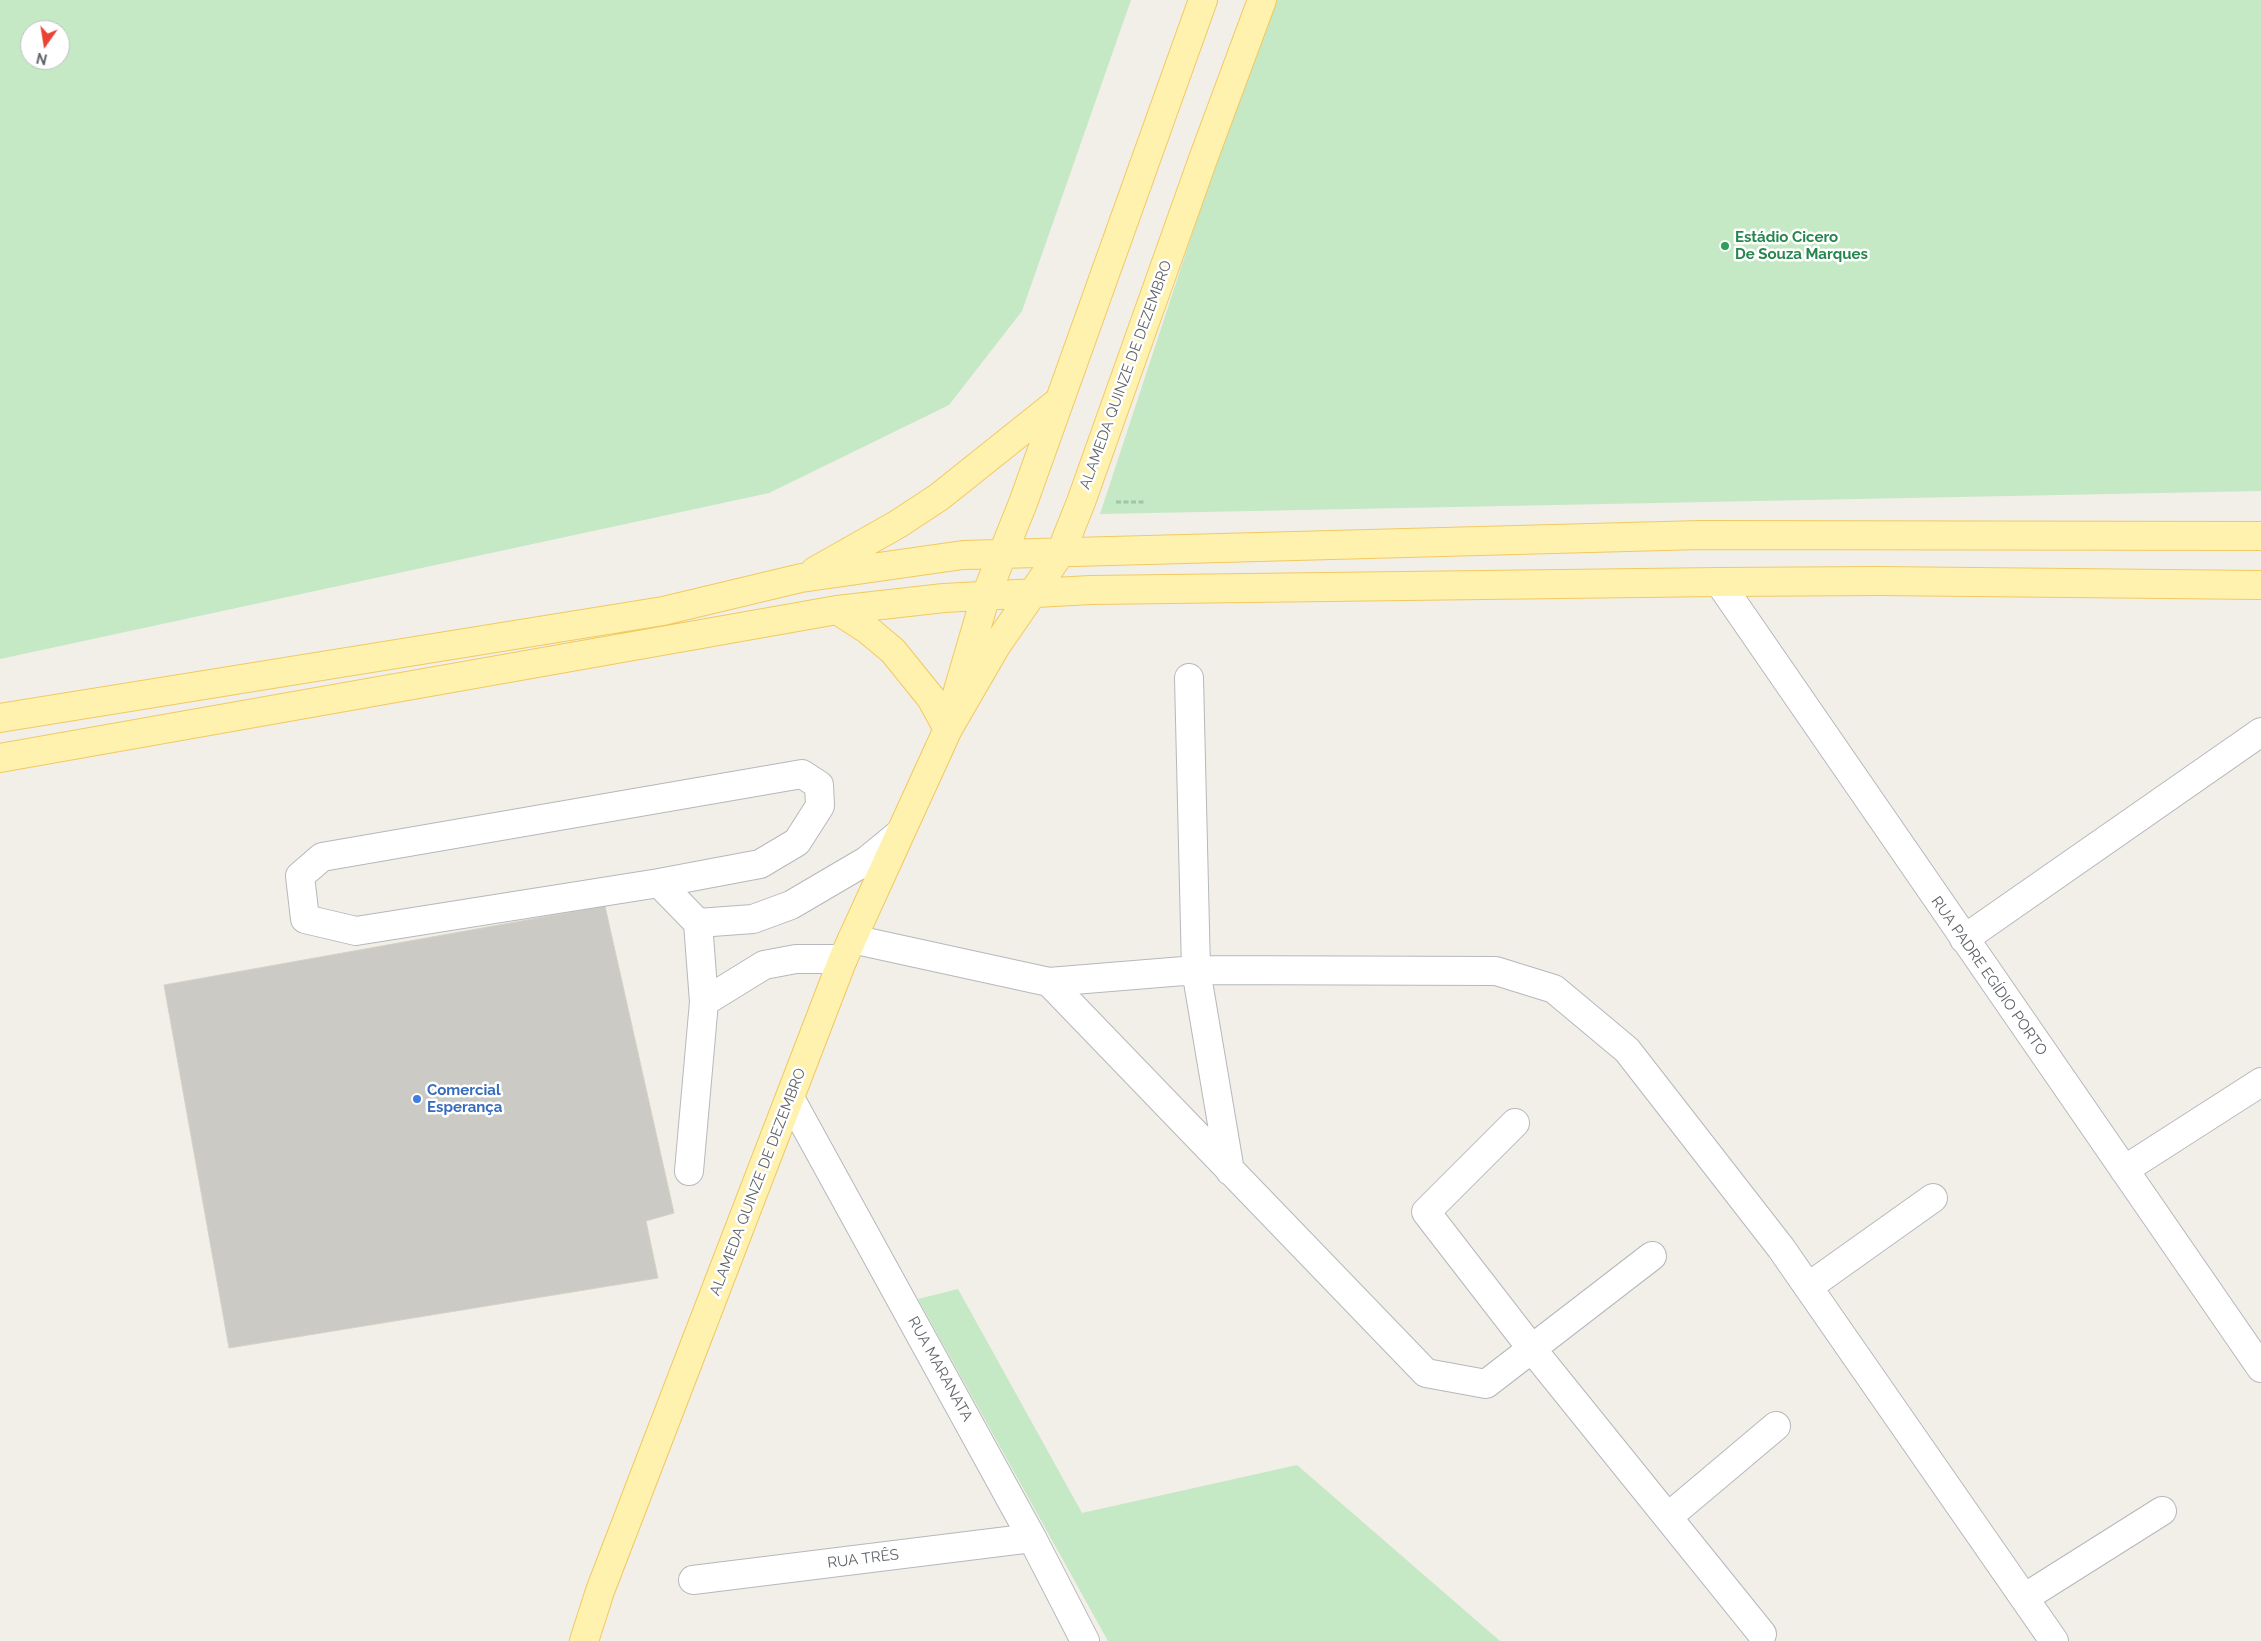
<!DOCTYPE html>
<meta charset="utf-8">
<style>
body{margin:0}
#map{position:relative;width:2261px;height:1641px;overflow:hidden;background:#f1efe8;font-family:Raleway,sans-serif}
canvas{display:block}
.north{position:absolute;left:20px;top:20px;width:50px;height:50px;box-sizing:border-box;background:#fff;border:1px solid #bfc1c3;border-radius:50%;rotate:193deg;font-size:14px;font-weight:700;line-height:20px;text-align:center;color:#5f6368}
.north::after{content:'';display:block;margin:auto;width:18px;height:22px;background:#ea4335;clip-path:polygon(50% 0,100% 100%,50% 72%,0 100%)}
</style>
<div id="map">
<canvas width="2261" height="1641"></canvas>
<div class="north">N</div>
</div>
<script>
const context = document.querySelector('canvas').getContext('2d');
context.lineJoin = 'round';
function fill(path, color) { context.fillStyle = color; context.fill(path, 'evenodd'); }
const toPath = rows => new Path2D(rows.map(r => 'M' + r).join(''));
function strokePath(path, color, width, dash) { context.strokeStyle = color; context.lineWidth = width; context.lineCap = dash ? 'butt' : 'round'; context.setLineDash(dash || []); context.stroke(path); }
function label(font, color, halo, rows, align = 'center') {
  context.font = font + ' Raleway,sans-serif'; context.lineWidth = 5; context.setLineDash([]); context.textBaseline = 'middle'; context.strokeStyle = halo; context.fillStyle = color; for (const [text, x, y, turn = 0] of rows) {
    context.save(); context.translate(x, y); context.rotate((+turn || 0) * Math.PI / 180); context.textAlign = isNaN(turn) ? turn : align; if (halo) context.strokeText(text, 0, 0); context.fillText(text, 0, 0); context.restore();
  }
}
const green = toPath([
 [0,0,1131,0,1022,311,949,405,769,493,0,659],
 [30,30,60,30,60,60,30,60],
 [1269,0,2261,0,2261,491,1100,514],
 [958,1289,1082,1513,1297,1465,1500,1641,1108,1641,918,1299]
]);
const building = toPath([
 [605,906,674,1213,646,1221,658,1278,229,1348,164,985,605,906]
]);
const path = toPath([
 [1116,502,1146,502]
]);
const minor = toPath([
 [1719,582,2261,1368],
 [1189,678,1196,970,1230,1171],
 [659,883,356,931,305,919,300,876,322,857,802,774,819,785,820,806,797,842,760,864,659,883,698,923,704,1002,689,1171],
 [698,923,753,919,791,905,866,861,899,834],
 [852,939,1049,982,1196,970,1496,971,1554,989,1627,1050,1781,1248,2054,1641],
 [1964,939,2261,732],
 [1049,982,1426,1373,1486,1384,1652,1256],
 [704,1002,764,965,796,959,843,959],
 [790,1098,1032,1538,1085,1641],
 [1515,1123,1426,1212,1532,1349,1762,1634],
 [2124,1170,2261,1082],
 [1808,1287,1933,1198],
 [1668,1517,1776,1426],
 [693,1580,1032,1538],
 [2024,1598,2162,1511]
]);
const major = toPath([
 [815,571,898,524,939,497,1058,402],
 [837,610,868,630,893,651,931,698,948,729],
 [957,694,986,595,1023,503,1203,0],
 [0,718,663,611,801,578,963,555,1701,535,2261,536],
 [0,758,837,610,944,598,1091,590,1719,582,1879,581,2261,585],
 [584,1641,600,1591,843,959,948,729,996,646,1061,552,1081,502,1203,159,1262,0]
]);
const markers = [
 [1725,246,5,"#2e9e5b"],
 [417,1099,5,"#3f7fe0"]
];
const leisureNames = [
 ["Estádio Cicero",1735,237],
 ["De Souza Marques",1735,254]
];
const streetNames = [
 ["ALAMEDA QUINZE DE DEZEMBRO",1126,375,-70],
 ["RUA PADRE EGÍDIO PORTO",1989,976,55],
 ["ALAMEDA QUINZE DE DEZEMBRO",758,1182,-69],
 ["RUA MARANATA",940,1369,61],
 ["RUA TRÊS",863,1559,-7]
];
const shopNames = [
 ["Comercial",427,1090],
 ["Esperança",427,1107]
];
fill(green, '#c5e8c5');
fill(building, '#cccac5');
strokePath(building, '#d6d1c6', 1);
strokePath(minor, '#b5b8bc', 30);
strokePath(major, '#f2c960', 30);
strokePath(path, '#9cc7a9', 3, [5, 2.5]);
strokePath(minor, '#fff', 28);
strokePath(major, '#fff2af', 28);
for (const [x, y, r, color] of markers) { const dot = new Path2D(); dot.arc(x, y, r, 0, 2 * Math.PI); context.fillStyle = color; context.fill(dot); strokePath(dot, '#fff', 2); }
label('bold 15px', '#27864d', '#fff', leisureNames, 'left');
label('15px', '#5f6368', '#fff', streetNames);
label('bold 15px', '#366cbe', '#fff', shopNames, 'left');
</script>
